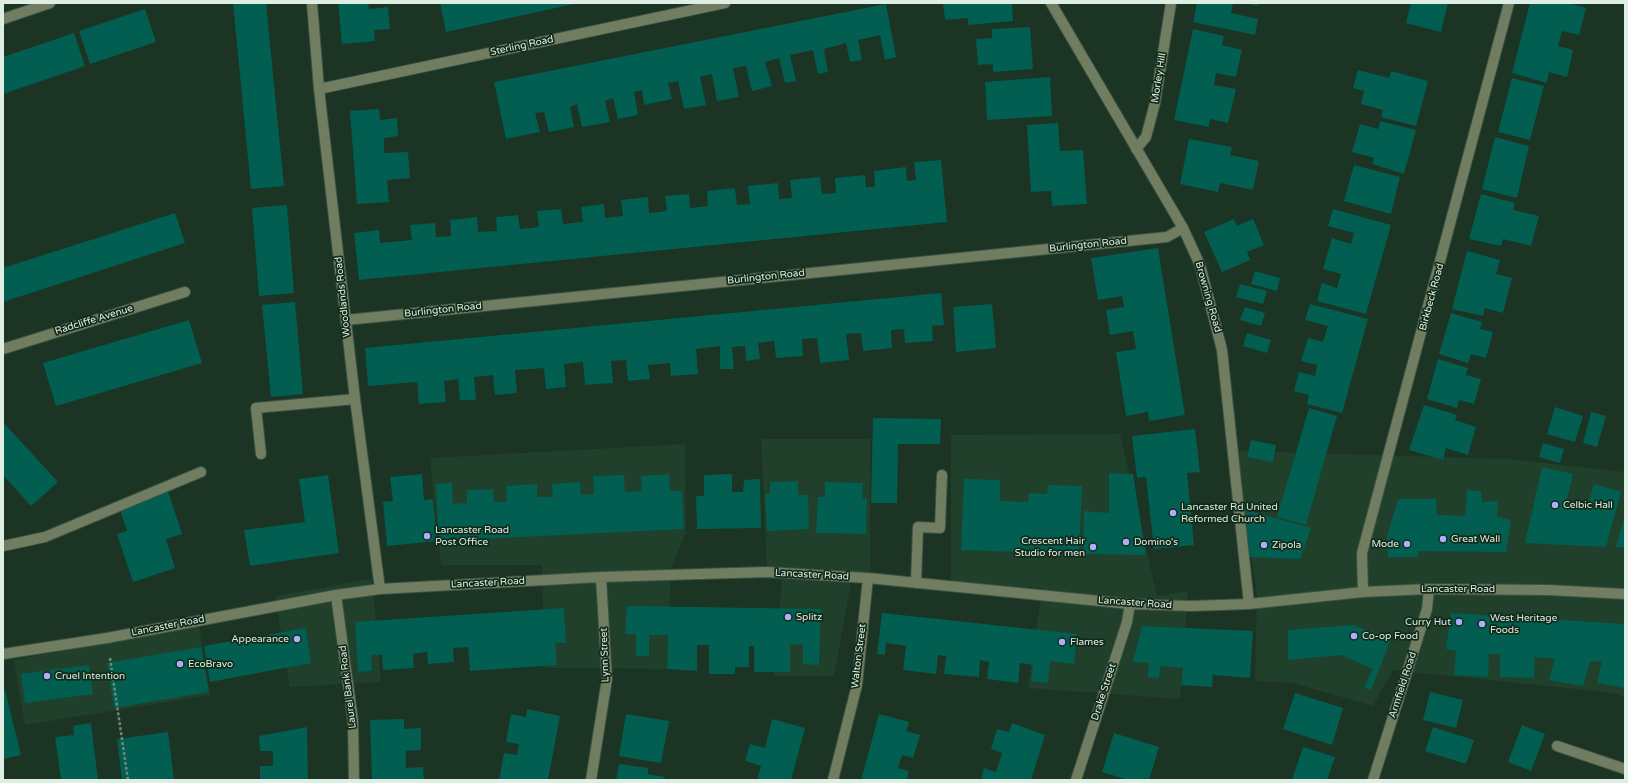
<!DOCTYPE html>
<style>
body{margin:0}
#map{position:relative;width:1628px;height:783px;overflow:hidden;background:#1b3423;font-family:"Varela Round",sans-serif}
canvas{display:block}
.frame{position:absolute;inset:0;border:4px solid #dfeee3;pointer-events:none}
</style>
<div id="map">
<canvas width="1628" height="783"></canvas>
<div class="frame"></div>
</div>
<script>
const context = document.querySelector('canvas').getContext('2d');
context.lineJoin = 'round';
function fill(path, color) { context.fillStyle = color; context.fill(path, 'evenodd'); }
const toPath = rows => new Path2D(rows.map(r => 'M' + r).join(''));
function strokePath(path, color, width, dash) { context.strokeStyle = color; context.lineWidth = width; context.lineCap = dash ? 'butt' : 'round'; context.setLineDash(dash || []); context.stroke(path); }
function label(font, color, halo, rows, align = 'center') {
  context.font = font + ' "Varela Round",sans-serif'; context.lineWidth = 3.5; context.setLineDash([]); context.textBaseline = 'middle'; context.strokeStyle = halo; context.fillStyle = color; for (const [text, x, y, turn = 0] of rows) {
    context.save(); context.translate(x, y); context.rotate((+turn || 0) * Math.PI / 180); context.textAlign = isNaN(turn) ? turn : align; if (halo) context.strokeText(text, 0, 0); context.fillText(text, 0, 0); context.restore();
  }
}
const built = toPath([
 [1120,434,1157,596,1188,591,1180,699,1028,688,1042,588,951,583,951,435],
 [761,439,870,439,870,574,767,566],
 [685,444,686,532,671,568,667,669,544,668,542,565,441,565,430,458],
 [1236,451,1508,459,1625,472,1625,697,1614,693,1393,670,1373,706,1293,683,1255,681,1257,593],
 [372,579,381,682,290,687,275,596],
 [782,579,851,583,834,676,774,676],
 [199,625,210,695,25,725,14,660]
]);
const building = toPath([
 [233,3,266,3,284,186,251,189],
 [338,3,368,3,369,9,388,7,390,29,374,30,375,41,342,44],
 [440,3,573,3,574,4,446,32],
 [943,3,1012,3,1013,21,968,25,968,18,945,20],
 [1197,3,1233,3,1231,13,1258,19,1255,35,1193,22],
 [1245,3,1258,3,1257,6],
 [1411,3,1448,3,1441,32,1406,23],
 [1530,3,1569,3,1586,8,1579,35,1562,31,1558,46,1573,50,1567,77,1549,72,1547,83,1512,73],
 [886,4,896,57,885,60,880,35,858,40,862,60,850,62,846,43,824,49,828,72,818,74,813,50,790,55,796,81,785,83,779,58,765,62,772,86,752,91,746,66,733,68,739,97,717,101,712,74,700,77,706,105,684,109,678,81,668,83,672,99,644,105,642,90,634,92,638,115,618,119,613,98,605,101,610,122,582,127,577,104,570,107,574,127,549,132,544,112,535,113,540,132,506,139,494,82],
 [145,9,156,42,90,64,79,31],
 [1030,27,1033,69,993,72,993,64,978,65,976,39,992,38,992,29],
 [1193,29,1224,36,1222,45,1242,50,1236,77,1216,73,1214,85,1236,89,1228,123,1210,119,1209,127,1174,120],
 [74,33,85,66,3,94,3,57],
 [1358,70,1389,78,1391,71,1428,81,1416,126,1381,117,1383,110,1361,104,1364,91,1353,88],
 [1050,77,1052,116,987,120,985,82],
 [1512,78,1544,86,1530,140,1498,132],
 [379,109,380,120,397,118,398,136,384,138,384,153,408,152,410,178,387,180,389,202,357,204,350,111],
 [1380,121,1416,130,1404,174,1372,164,1374,158,1352,152,1360,124,1378,129],
 [1058,123,1060,151,1083,150,1087,204,1052,206,1051,191,1031,192,1027,125],
 [1495,137,1529,146,1517,198,1482,189],
 [1189,139,1232,147,1230,155,1259,161,1253,190,1220,183,1218,192,1180,184],
 [941,160,947,222,359,280,354,233,379,230,380,243,412,240,410,225,435,223,436,237,451,236,450,220,477,217,478,232,497,231,496,217,518,215,520,229,539,227,537,211,561,209,563,224,583,222,581,207,604,204,605,218,623,216,621,200,648,197,649,213,667,211,665,196,689,194,690,208,708,206,707,191,735,188,737,205,750,204,748,186,778,183,779,199,792,198,790,180,820,177,822,194,836,193,835,178,865,175,866,187,875,187,874,171,906,167,907,181,916,180,914,162],
 [1354,165,1400,177,1391,214,1344,201],
 [1481,194,1515,203,1513,210,1539,216,1531,246,1503,239,1501,246,1469,239],
 [287,205,294,293,259,296,252,208],
 [1333,209,1391,225,1366,314,1317,301,1322,283,1337,288,1341,274,1323,269,1332,238,1351,244,1354,233,1328,226],
 [175,213,185,243,3,302,3,268],
 [1234,219,1237,226,1253,219,1264,245,1247,252,1250,260,1222,272,1204,232],
 [1158,248,1185,415,1149,421,1148,412,1126,416,1116,352,1136,349,1133,331,1110,335,1106,310,1124,307,1122,296,1098,300,1091,258],
 [1467,251,1500,260,1496,274,1512,278,1503,313,1485,308,1483,316,1452,309],
 [1255,271,1280,278,1277,291,1251,284],
 [1240,284,1267,291,1263,304,1236,297],
 [941,293,944,325,932,326,933,341,905,343,904,329,891,330,892,348,863,351,861,333,846,334,849,360,820,363,817,338,802,339,803,356,776,358,774,341,758,343,760,359,746,361,745,346,732,347,734,369,720,369,720,346,696,349,698,374,671,376,670,363,648,365,650,379,628,381,626,360,611,361,613,383,585,385,583,362,564,364,566,387,546,389,544,368,515,370,517,393,495,395,493,375,474,377,476,400,460,400,458,379,444,381,446,402,419,404,417,382,368,386,365,348],
 [295,302,303,394,271,397,262,305],
 [992,304,996,348,956,352,953,307],
 [1310,304,1368,319,1342,413,1307,404,1309,395,1294,391,1299,372,1315,376,1317,365,1301,361,1308,338,1323,342,1328,326,1305,320],
 [1245,307,1265,313,1261,326,1240,320],
 [1451,313,1482,322,1480,329,1493,332,1486,358,1471,354,1468,363,1439,354],
 [189,320,202,363,56,406,43,363],
 [1247,333,1271,340,1267,353,1243,346],
 [1438,359,1468,368,1466,375,1481,379,1474,404,1459,400,1457,408,1427,399],
 [1424,405,1457,415,1455,420,1476,427,1468,455,1446,448,1443,460,1409,450],
 [1555,407,1583,416,1575,442,1547,434],
 [1309,408,1337,416,1306,525,1277,517],
 [1591,412,1606,416,1597,447,1583,443],
 [873,418,941,419,940,444,898,444,897,503,871,503],
 [3,422,58,482,31,506,3,475],
 [1195,429,1200,472,1187,473,1194,545,1154,549,1146,477,1137,478,1132,436],
 [1251,440,1276,445,1273,462,1247,457],
 [1543,443,1564,449,1560,463,1539,457],
 [1542,467,1573,474,1566,503,1587,507,1594,484,1621,492,1606,547,1525,543],
 [1109,473,1133,474,1146,555,1083,554,1084,511,1109,513],
 [422,474,424,500,433,499,437,541,387,546,383,502,393,501,390,477],
 [669,474,670,491,682,491,684,529,439,541,436,484,452,483,453,504,467,503,467,490,493,489,494,502,507,502,506,486,537,484,537,497,553,497,552,484,580,482,581,495,594,494,593,476,624,475,625,492,642,491,641,476],
 [732,474,732,492,743,492,744,480,760,479,761,528,697,529,696,496,704,496,704,475],
 [328,475,339,553,250,566,244,530,305,522,299,479],
 [964,479,1000,480,1000,501,1028,502,1029,493,1047,494,1048,485,1082,486,1079,554,961,550],
 [798,481,798,495,808,495,809,529,767,531,765,494,770,493,770,482],
 [825,482,863,483,862,499,867,499,866,534,816,533,818,497,825,497],
 [167,488,182,534,166,539,175,568,133,582,117,534,127,531,119,507],
 [1467,490,1481,491,1482,502,1498,501,1497,517,1511,520,1506,552,1418,551,1418,557,1388,557,1387,536,1398,499,1436,499,1437,515,1465,516],
 [1246,510,1311,528,1300,559,1248,557],
 [1625,515,1625,547,1616,547],
 [627,606,821,609,819,665,803,664,803,645,790,644,790,672,754,672,754,646,749,646,749,667,735,667,735,674,709,674,709,645,697,645,697,671,667,669,668,635,649,635,649,656,636,656,636,634,625,634],
 [564,608,566,643,555,643,557,665,470,671,468,647,453,648,454,662,428,664,427,652,413,654,414,668,383,670,382,655,371,655,372,671,358,672,355,622],
 [882,613,1077,634,1074,664,1050,661,1048,683,1031,681,1033,665,1020,663,1018,683,987,679,989,662,980,660,979,677,944,674,946,656,938,655,936,674,903,670,906,646,886,643,885,655,877,654],
 [1451,613,1625,624,1625,688,1597,683,1602,661,1590,662,1583,686,1549,680,1555,659,1535,657,1534,678,1500,677,1500,654,1489,654,1488,677,1454,675,1456,651,1446,649],
 [1353,625,1391,639,1371,690,1364,688,1373,669,1341,655,1288,660,1288,630],
 [1142,626,1253,631,1250,678,1213,675,1212,687,1181,685,1183,668,1160,666,1159,678,1148,677,1149,663,1133,662],
 [306,628,311,663,210,682,204,646],
 [201,647,209,692,114,708,107,663],
 [89,665,93,694,25,703,21,674],
 [3,690,5,690,21,755,3,759],
 [1430,692,1463,700,1456,728,1423,720],
 [1295,693,1343,708,1332,745,1283,729],
 [527,709,560,716,548,780,499,780,504,753,517,755,519,744,506,742,511,714,526,717],
 [626,714,669,721,661,763,619,756],
 [879,714,909,722,906,731,920,735,913,758,902,755,898,768,909,771,907,780,861,780],
 [404,719,404,729,421,728,421,750,406,751,406,768,423,767,424,780,372,780,370,720],
 [772,719,805,728,791,780,757,780,761,766,745,761,750,744,765,748],
 [91,723,98,780,61,780,55,737,74,735,73,726],
 [1012,723,1045,735,1031,780,981,780,984,768,996,772,1002,753,991,749,997,729,1009,732],
 [1522,725,1545,734,1531,771,1508,762],
 [307,727,308,780,260,780,260,766,273,766,273,751,260,751,259,736],
 [1433,727,1474,740,1466,764,1425,751],
 [168,732,174,780,122,780,117,739],
 [1114,733,1159,747,1149,780,1128,780,1102,772],
 [1303,747,1335,757,1327,780,1292,780],
 [619,764,648,768,648,774,665,777,664,780,616,780]
]);
const path = toPath([
 [110,658,128,780]
]);
const minor = toPath([
 [312,3,319,89,355,399,380,589],
 [1051,3,1183,228,1200,265,1222,350,1249,604],
 [3,19,50,3],
 [319,89,725,3],
 [1136,149,1146,137,1155,103,1171,3],
 [346,320,1167,237,1183,228],
 [3,349,185,292],
 [261,454,256,408,355,399],
 [3,546,45,537,201,472],
 [916,583,918,527,940,528,942,475],
 [1363,592,1362,553,1509,3],
 [336,595,353,721,354,780],
 [3,654,107,638,336,595,380,589,601,577,767,572,868,578,1130,604,1191,606,1249,604,1363,592,1429,589,1548,590,1625,594],
 [1557,746,1625,769],
 [591,780,607,679,601,577],
 [833,780,857,685,868,578],
 [1076,780,1127,622,1130,604],
 [1373,780,1427,609,1429,589]
]);
const markers = [
 [1555,505,4,"#aeaefa"],
 [1173,513,4,"#aeaefa"],
 [427,536,4,"#aeaefa"],
 [1443,539,4,"#aeaefa"],
 [1126,542,4,"#aeaefa"],
 [1407,544,4,"#aeaefa"],
 [1264,545,4,"#aeaefa"],
 [1093,547,4,"#aeaefa"],
 [788,617,4,"#aeaefa"],
 [1459,622,4,"#aeaefa"],
 [1482,624,4,"#aeaefa"],
 [1354,636,4,"#aeaefa"],
 [297,639,4,"#aeaefa"],
 [1062,642,4,"#aeaefa"],
 [180,664,4,"#aeaefa"],
 [47,676,4,"#aeaefa"]
];
const streetNames = [
 ["Sterling Road",522,46,-12],
 ["Morley Hill",1159,78,-81],
 ["Burlington Road",1088,245,-6],
 ["Burlington Road",766,277,-6],
 ["Woodlands Road",343,297,-96],
 ["Browning Road",1208,297,74],
 ["Birkbeck Road",1432,297,-75],
 ["Burlington Road",443,310,-6],
 ["Radcliffe Avenue",94,320,-17],
 ["Lancaster Road",812,575,3],
 ["Lancaster Road",488,583,-3],
 ["Lancaster Road",1458,589],
 ["Lancaster Road",1135,603,4],
 ["Lancaster Road",168,626,-11],
 ["Lynn Street",605,655,-92],
 ["Walton Street",859,656,-83],
 ["Armfield Road",1403,685,-72],
 ["Laurel Bank Road",348,687,-97],
 ["Drake Street",1104,692,-72]
];
const poiNames = [
 ["Celbic Hall",1563,505],
 ["Lancaster Rd United",1181,507],
 ["Reformed Church",1181,519],
 ["Lancaster Road",435,530],
 ["Post Office",435,542],
 ["Great Wall",1451,539],
 ["Crescent Hair",1085,541,"right"],
 ["Studio for men",1085,553,"right"],
 ["Domino's",1134,542],
 ["Mode",1399,544,"right"],
 ["Zipola",1272,545],
 ["Splitz",796,617],
 ["West Heritage",1490,618],
 ["Foods",1490,630],
 ["Curry Hut",1451,622,"right"],
 ["Co-op Food",1362,636],
 ["Appearance",289,639,"right"],
 ["Flames",1070,642],
 ["EcoBravo",188,664],
 ["Cruel Intention",55,676]
];
fill(built, '#20402b');
fill(building, '#015e51');
strokePath(minor, '#3a5242', 12);
strokePath(path, '#738779', 2.5, [3, 2]);
strokePath(minor, '#717d61', 10);
for (const [x, y, r, color] of markers) { const dot = new Path2D(); dot.arc(x, y, r, 0, 2 * Math.PI); context.fillStyle = color; context.fill(dot); strokePath(dot, '#112a19', 1.5); }
label('10px', '#dfeee3', '#112a19', streetNames);
label('10px', '#dfeee3', '#112a19', poiNames, 'left');
</script>
